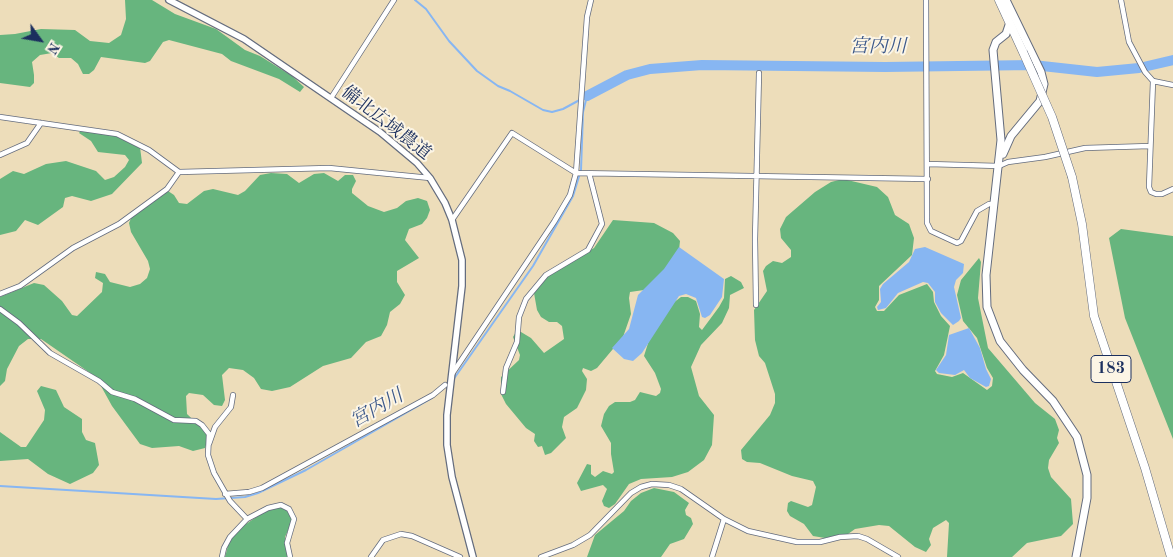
<!DOCTYPE html>
<meta charset="utf-8">
<style>
body{margin:0}
#map{position:relative;width:1173px;height:557px;overflow:hidden;background:#edddba;font-family:"Old Standard TT",serif}
canvas{display:block}
.north{position:absolute;left:15px;top:15px;width:50px;height:50px;-webkit-text-stroke:4px #fcf5e5;paint-order:stroke;rotate:122deg;font-size:14px;font-weight:700;line-height:20px;text-align:center;color:#1b2f5e}
.north::after{content:'';display:block;margin:auto;width:18px;height:22px;background:#1b2f5e;clip-path:polygon(50% 0,100% 100%,50% 72%,0 100%)}
</style>
<div id="map">
<canvas width="1173" height="557"></canvas>
<div class="north">N</div>
</div>
<script>
const context = document.querySelector('canvas').getContext('2d');
context.lineJoin = 'round';
function fill(path, color) { context.fillStyle = color; context.fill(path, 'evenodd'); }
const toPath = rows => new Path2D(rows.map(r => 'M' + r).join(''));
function strokePath(path, color, width, dash) { context.strokeStyle = color; context.lineWidth = width; context.lineCap = dash ? 'butt' : 'round'; context.setLineDash(dash || []); context.stroke(path); }
function label(font, color, halo, rows, align = 'center') {
  context.font = font + ' "Old Standard TT","Noto Serif JP",serif'; context.lineWidth = 4; context.setLineDash([]); context.textBaseline = 'middle'; context.strokeStyle = halo; context.fillStyle = color; for (const [text, x, y, turn = 0] of rows) {
    context.save(); context.translate(x, y); context.rotate((+turn || 0) * Math.PI / 180); context.textAlign = isNaN(turn) ? turn : align; if (halo) context.strokeText(text, 0, 0); context.fillText(text, 0, 0); context.restore();
  }
}
const forest = toPath([
 [125,0,152,0,175,14,216,29,245,50,260,56,292,76,304,87,300,92,279,79,231,61,222,54,169,40,163,42,150,61,145,63,101,57,94,70,89,74,83,74,78,64,71,58,59,58,52,53,40,55,32,62,34,75,34,83,30,87,0,83,0,35,15,34,41,29,75,30,90,41,109,43,121,35,126,19],
 [81,130,117,136,140,147,142,163,112,194,91,201,72,196,65,198,63,207,38,225,25,220,16,231,0,235,0,179,13,171,24,174,46,164,66,161,96,171,105,180,114,177,125,167,129,160,125,155,98,152,91,141,79,133],
 [271,173,287,174,299,183,314,174,324,173,338,181,345,175,353,175,356,181,352,189,352,193,368,206,384,212,397,208,406,201,418,198,427,201,430,210,427,218,422,224,409,229,405,240,419,258,397,271,397,282,405,295,400,304,390,312,387,325,381,336,366,342,351,358,323,366,290,387,272,391,261,389,254,378,243,370,229,368,222,375,225,400,222,406,214,405,203,395,189,393,186,396,187,414,208,434,208,439,205,448,193,451,179,446,152,448,140,444,112,406,96,377,41,339,28,339,19,346,7,369,5,381,0,386,0,297,34,283,44,285,62,301,72,315,77,316,102,292,103,283,95,278,96,272,105,274,110,282,130,287,140,284,147,278,150,269,148,261,131,232,129,223,132,216,168,191,174,195,179,203,187,204,204,191,213,189,238,195,245,191,260,175],
 [843,179,877,187,888,197,895,215,909,224,914,238,912,255,879,286,879,300,875,307,877,311,884,311,899,295,927,284,933,292,934,302,941,316,950,326,944,355,935,371,937,374,952,377,963,373,987,390,992,386,993,378,987,368,977,338,963,321,957,295,961,280,979,258,981,262,978,298,988,348,1035,403,1055,419,1059,430,1057,438,1059,443,1049,460,1048,468,1051,477,1071,499,1073,524,1061,536,1027,543,1012,557,947,557,949,523,946,520,933,528,929,539,931,545,926,552,915,547,889,526,879,525,855,529,848,534,825,538,813,536,804,524,790,516,787,511,788,503,791,501,808,507,812,505,816,487,813,481,792,476,760,463,747,462,742,459,741,450,770,415,775,403,775,394,765,363,759,356,755,340,754,310,767,291,763,271,766,266,773,261,782,263,791,257,791,250,781,238,780,229,786,217,815,192,831,182],
 [613,220,654,223,673,233,680,241,679,250,666,268,644,290,630,292,629,298,631,314,623,337,597,368,591,371,583,368,582,371,587,379,586,390,577,408,564,417,562,427,566,438,551,453,545,455,542,446,538,447,534,441,535,434,526,428,506,404,501,394,501,377,519,360,520,355,513,337,516,332,521,332,531,338,544,353,564,339,562,326,557,322,549,322,541,317,537,310,534,293,536,287,550,274,594,248],
 [1121,229,1173,236,1173,439,1125,318,1109,238],
 [731,276,741,282,744,288,730,295,729,308,722,323,701,345,691,367,699,396,714,415,712,445,704,460,688,472,672,477,641,479,629,484,615,504,609,508,604,506,602,501,607,489,603,485,581,491,577,483,587,464,591,465,591,474,595,477,603,471,612,474,614,472,611,454,611,443,601,426,604,414,609,406,615,402,630,402,635,400,640,392,656,396,660,393,661,389,655,373,644,356,650,337,669,306,681,297,688,297,696,301,700,314,699,327,702,330,719,307,724,298,725,279],
 [41,386,56,390,64,407,82,419,82,432,86,440,95,443,99,465,93,473,70,484,48,474,28,459,0,461,0,432,21,447,26,447,44,420,45,410,37,391],
 [654,488,674,492,689,503,685,510,686,515,691,518,693,524,684,539,670,544,661,557,587,557,595,535,624,511,631,501,641,493],
 [281,507,287,509,292,517,292,522,285,537,288,557,225,557,229,542,240,528,267,510]
]);
const water = toPath([
 [679,247,724,279,722,297,710,315,705,318,702,317,696,298,686,294,679,296,642,353,633,361,624,359,612,348,629,329,638,295,664,269],
 [925,247,964,264,963,273,956,280,954,287,961,318,959,321,953,325,941,313,935,302,935,292,928,283,923,282,898,293,886,308,878,310,877,307,881,302,880,289,883,284,909,262,915,249],
 [969,328,980,348,986,369,991,379,989,386,986,387,970,378,964,370,955,375,939,373,936,370,946,355,949,335]
]);
const stream = toPath([
 [415,0,426,9,449,41,477,71,498,86,510,91,543,110,552,112,563,109,587,96],
 [453,380,533,266,573,196,581,170,583,112,587,96],
 [0,486,216,499,245,497,258,493,306,470,432,398]
]);
const river = toPath([
 [587,96,627,75,650,69,702,65,885,67,1033,65,1097,72,1139,68,1173,60]
]);
const minor = toPath([
 [926,0,927,223,931,231,957,243,961,241,977,211,989,204,994,204],
 [1121,0,1129,42,1145,72,1153,81,1173,85],
 [1153,81,1149,187,1151,192,1156,194,1162,194,1173,189],
 [331,98,394,0],
 [0,117,117,134,149,150,179,172,329,168,430,178],
 [0,155,27,143,41,123],
 [928,164,999,166,1008,162,1045,157,1085,148,1150,146],
 [452,220,512,133,576,173,928,179],
 [0,294,20,286,73,248,119,224,167,189,179,172],
 [756,305,755,239,759,73],
 [0,309,19,323,50,353,99,381,112,392,135,399,174,420,196,421,202,425,209,434,208,455,214,473,230,501,247,519],
 [452,374,554,222,570,195,576,173,587,17,591,0],
 [503,392,506,368,517,342,519,317,526,299,546,275,588,250,602,224,589,173],
 [209,444,215,427,231,407,233,395],
 [225,494,249,492,262,488,433,395,445,385],
 [222,557,224,548,230,537,247,519,268,508,281,505,289,509,294,519,287,543,290,557],
 [371,557,383,540,401,534,412,536,460,557],
 [541,557,573,545,590,535,631,493,641,487,652,484,669,485,681,489,724,519,748,531,797,542,820,542,840,537,858,536,867,539,898,557],
 [712,557,724,519]
]);
const tertiary = toPath([
 [169,0,244,39,380,132,417,163,430,178,445,203,452,220,462,260,462,286,447,415,447,445,452,477,473,557]
]);
const secondary = toPath([
 [1009,25,1006,34,996,42,993,50,1001,140,986,275,987,307,1000,341,1023,370,1053,401,1077,437,1087,475,1087,498,1076,557],
 [1003,154,1011,136,1040,101,1044,84,1041,72,1006,0]
]);
const trunk = toPath([
 [999,0,1023,52],
 [1072,177,1082,224,1094,316,1145,468,1171,557]
]);
const trunkBridge = toPath([
 [1023,52,1052,117,1072,177]
]);
const shields = [
 [1111,369,40]
];
const shieldNames = [
 ["183",1111,369]
];
const streetNames = [
 ["備北広域農道",386,123,38]
];
const waterNames = [
 ["宮内川",878,47],
 ["宮内川",377,409,-30]
];
fill(forest, '#67b57e');
fill(water, '#87b6f2');
strokePath(stream, '#87b6f2', 2);
strokePath(river, '#87b6f2', 10);
strokePath(minor, '#646c7e', 6);
strokePath(tertiary, '#646c7e', 8);
strokePath(secondary, '#646c7e', 9);
strokePath(trunk, '#646c7e', 9);
strokePath(minor, '#fff', 4.5);
strokePath(tertiary, '#fff', 5.5);
strokePath(secondary, '#fff', 7);
strokePath(trunk, '#fff', 8);
strokePath(trunkBridge, '#646c7e', 9, []);
strokePath(trunkBridge, '#fff', 8);
for (const [x, y, w] of shields) { const box = new Path2D(); box.roundRect(x - w / 2, y - 13.5, w, 27, 4); context.fillStyle = '#fcf5e5'; context.fill(box); strokePath(box, '#1b2f5e', 1); }
label('bold 16px', '#1b2f5e', null, shieldNames);
label('18px', '#1b2f5e', '#fcf5e5', streetNames);
label('italic 19px', '#3b588a', '#fcf5e5', waterNames);
</script>
